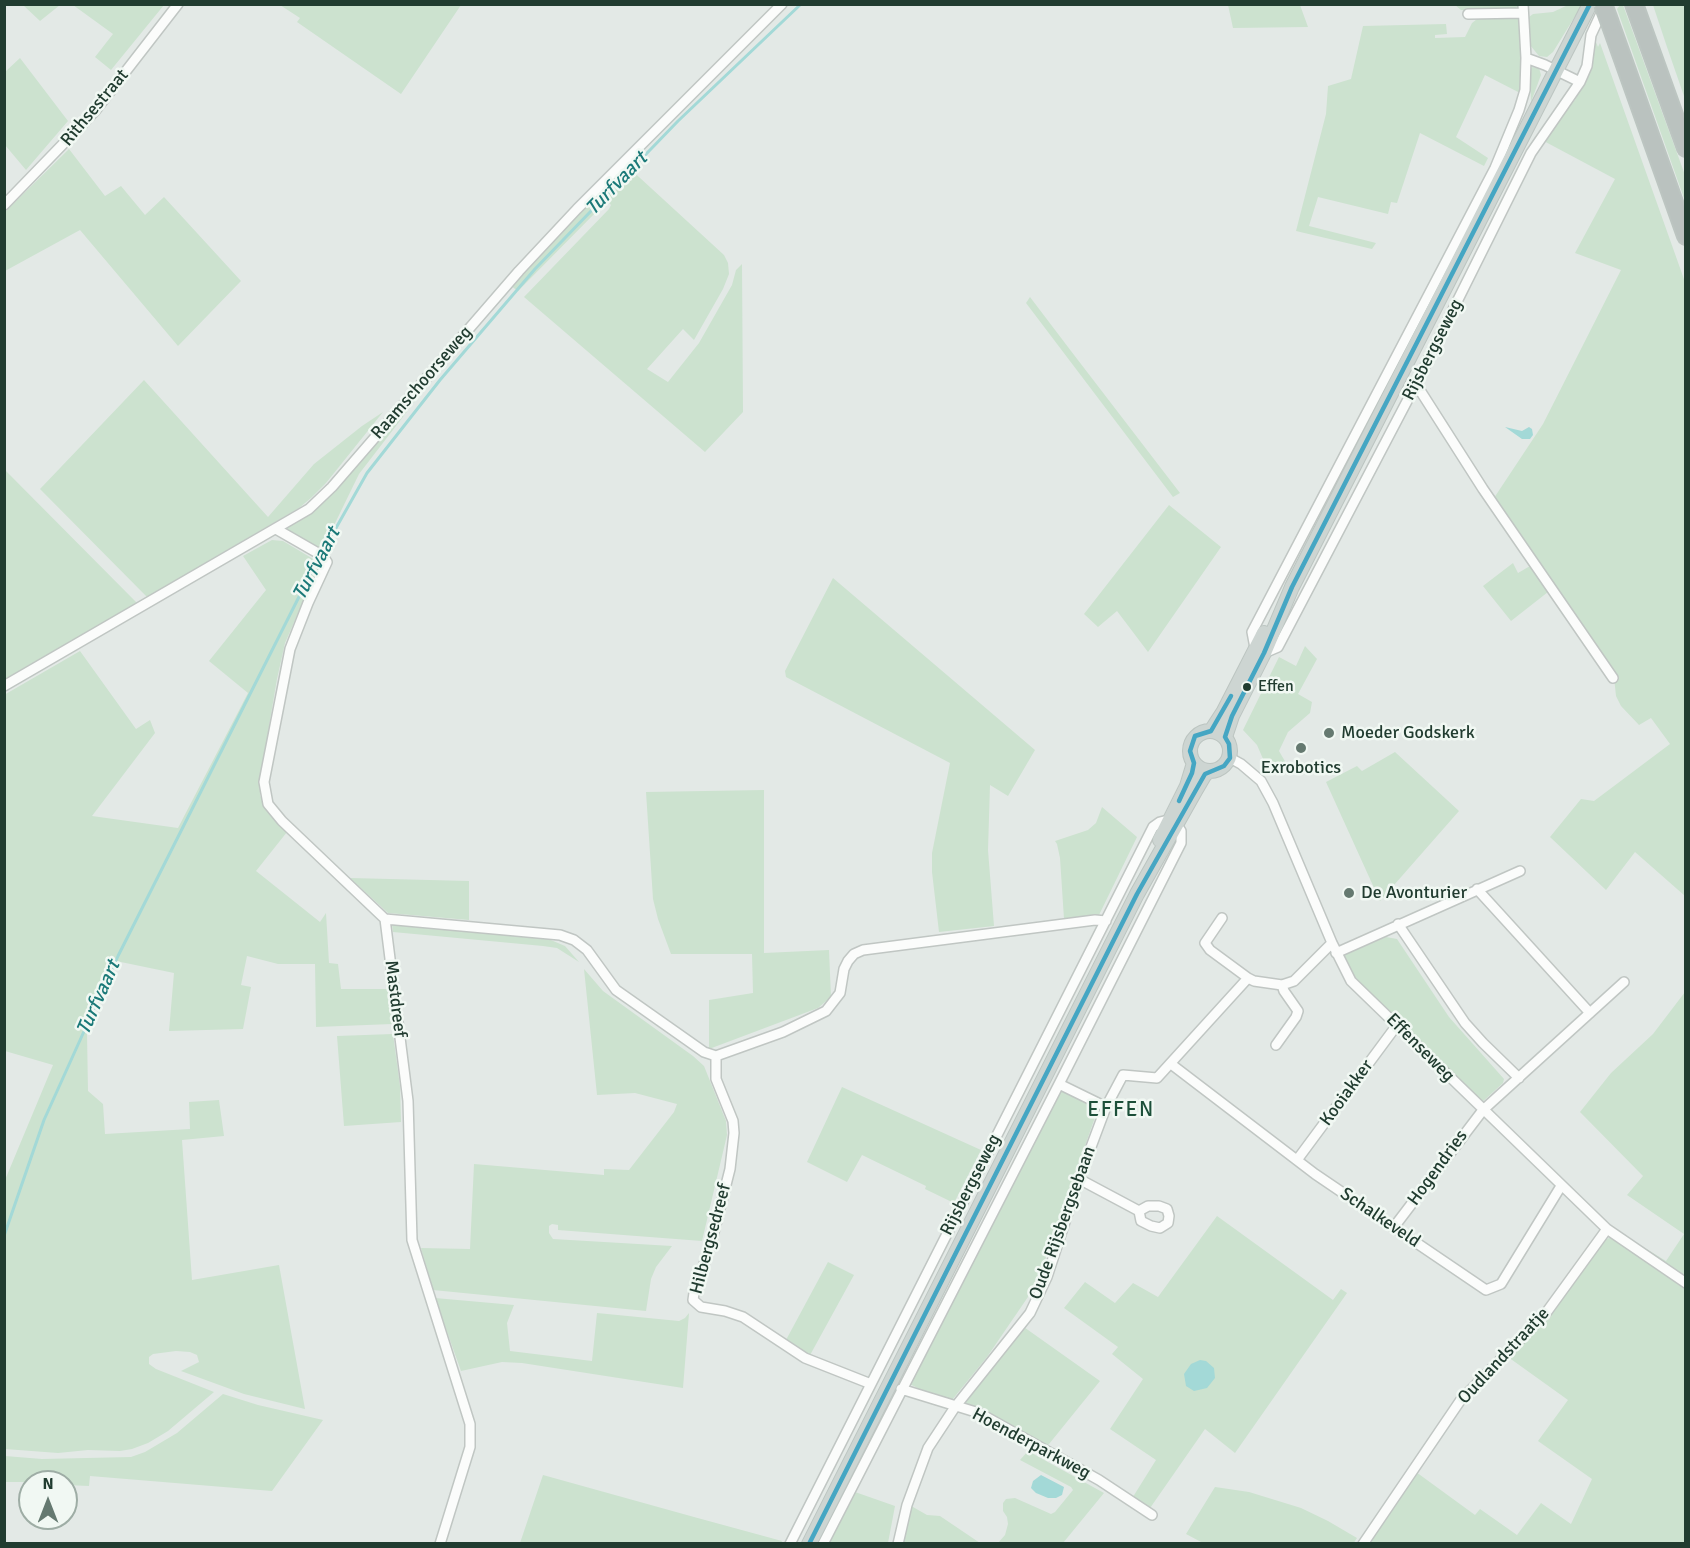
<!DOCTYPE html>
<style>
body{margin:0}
#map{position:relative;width:1690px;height:1548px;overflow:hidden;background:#e3e9e6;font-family:Signika,sans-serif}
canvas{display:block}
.frame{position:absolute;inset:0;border:6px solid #213c30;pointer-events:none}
.north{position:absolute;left:18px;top:1470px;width:60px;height:60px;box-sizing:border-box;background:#f1f8f3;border:2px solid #9eada5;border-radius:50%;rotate:0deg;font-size:16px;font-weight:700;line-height:24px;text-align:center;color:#213c30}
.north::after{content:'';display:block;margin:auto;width:21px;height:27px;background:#657970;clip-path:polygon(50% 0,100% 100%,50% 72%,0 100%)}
</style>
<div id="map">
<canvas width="1690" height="1548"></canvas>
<div class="frame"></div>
<div class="north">N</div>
</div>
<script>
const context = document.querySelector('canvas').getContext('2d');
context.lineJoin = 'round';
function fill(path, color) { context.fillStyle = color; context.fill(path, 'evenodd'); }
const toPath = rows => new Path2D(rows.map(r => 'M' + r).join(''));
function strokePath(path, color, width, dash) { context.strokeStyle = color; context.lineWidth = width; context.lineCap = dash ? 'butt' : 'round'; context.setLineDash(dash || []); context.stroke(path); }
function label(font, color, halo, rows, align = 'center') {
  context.font = font + ' Signika,sans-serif'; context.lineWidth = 5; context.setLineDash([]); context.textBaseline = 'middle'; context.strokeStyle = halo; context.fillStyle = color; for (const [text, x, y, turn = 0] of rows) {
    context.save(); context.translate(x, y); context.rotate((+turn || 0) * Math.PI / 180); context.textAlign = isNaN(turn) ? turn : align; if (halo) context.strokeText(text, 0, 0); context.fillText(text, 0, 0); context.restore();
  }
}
const green = toPath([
 [23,5,23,4,60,5,40,21],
 [73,5,164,5,111,70,95,57,113,34],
 [280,5,461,5,401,94,297,22,300,18],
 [1228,5,1300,5,1308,27,1233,28],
 [1455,5,1520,5,1515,8,1471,11,1461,10],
 [1568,5,1582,5,1553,52,1547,57,1539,56,1530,45,1529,17,1533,14,1553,12],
 [1620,5,1623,5,1685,175,1685,201,1617,9],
 [1653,5,1685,5,1685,99,1667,47],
 [1481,16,1518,16,1521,27,1522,94,1485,75,1456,137,1488,158,1484,166,1420,133,1397,203,1391,202,1388,214,1318,197,1309,226,1376,243,1372,249,1296,231,1326,114,1328,86,1351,79,1363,26,1446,24,1447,34,1435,35,1435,38,1465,37,1472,23],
 [1594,37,1598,47,1600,43,1685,282,1685,896,1635,852,1606,890,1550,837,1581,799,1594,801,1670,744,1651,718,1639,725,1621,706,1616,696,1614,677,1494,498,1543,424,1621,270,1575,253,1615,179,1540,139,1575,100,1584,81],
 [20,58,68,121,26,170,5,145,5,72],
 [1532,67,1539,68,1541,75,1531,102,1530,71],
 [665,115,671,122,627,166,724,255,728,263,729,274,723,289,694,340,683,329,647,369,668,382,699,343,732,285,736,270,742,264,743,412,705,452,524,297,609,209,611,205,594,187],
 [69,149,105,196,121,186,145,215,164,197,241,281,178,346,80,230,5,271,5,212],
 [588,193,601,207,518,291,511,286,503,294,426,387,359,474,321,552,292,536,286,529,322,503,498,287],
 [1030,297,1071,351,1180,493,1173,497,1026,303],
 [144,380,268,517,314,464,362,426,383,412,326,483,311,498,299,508,147,597,40,489],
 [4,469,137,603,5,679,4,679],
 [1169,505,1221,547,1148,652,1117,611,1098,627,1084,614],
 [272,540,283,541,320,563,285,643,277,679,260,779,260,795,265,807,287,832,256,871,320,922,326,913,329,963,338,964,341,989,388,989,392,1024,316,1027,315,964,278,964,247,956,241,985,251,987,243,1029,169,1031,174,973,116,961,83,1032,87,1033,88,1091,103,1104,105,1134,190,1129,189,1102,219,1100,224,1136,182,1140,192,1280,279,1265,305,1409,244,1394,181,1371,199,1362,197,1355,190,1352,176,1351,153,1354,149,1357,149,1364,156,1369,214,1392,168,1431,148,1443,132,1449,120,1451,88,1450,58,1453,5,1449,5,1180,53,1065,5,1051,4,695,80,651,136,729,150,720,155,733,92,816,178,828,248,693,209,661,266,590,243,556],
 [1513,563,1518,573,1530,566,1548,592,1511,621,1483,586],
 [833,578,1035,750,1008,796,990,785,988,850,994,926,939,932,932,872,932,853,950,763,786,677,785,671],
 [1305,646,1317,659,1298,694,1312,702,1310,713,1288,732,1279,751,1286,763,1275,765,1270,775,1257,745,1243,730,1279,657,1296,666],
 [1395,752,1459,811,1380,901,1326,782,1357,766,1362,771],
 [764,790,764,953,829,950,831,997,818,1008,709,1049,709,1000,753,993,752,954,671,954,658,919,653,899,646,792],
 [1102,807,1137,837,1099,915,1064,919,1060,858,1057,844,1055,841,1088,830,1096,823],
 [350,878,469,881,469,920,388,913],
 [392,924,546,938,565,946,579,962,557,948,543,946,393,932],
 [1386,937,1397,939,1449,1017,1504,1079,1503,1083,1481,1103,1356,978,1345,963,1342,956],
 [584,969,603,991,693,1056,704,1066,726,1121,727,1135,702,1241,558,1230,558,1225,552,1224,549,1226,549,1233,553,1239,672,1246,656,1267,651,1279,646,1311,433,1290,421,1248,470,1249,474,1164,604,1175,604,1169,629,1170,674,1112,677,1104,635,1093,597,1095],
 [1685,992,1685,1278,1611,1227,1666,1261,1684,1234,1627,1195,1643,1176,1580,1112,1611,1073,1653,1034],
 [393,1034,400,1086,401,1122,344,1126,337,1036],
 [842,1087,981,1150,954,1203,925,1189,926,1186,862,1155,847,1182,807,1162],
 [1060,1089,1099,1106,1040,1274,1030,1294,987,1357,952,1400,923,1391,910,1384],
 [1217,1216,1333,1300,1341,1289,1347,1293,1235,1453,1205,1429,1148,1511,1131,1500,1156,1460,1110,1429,1143,1379,1112,1354,1118,1347,1064,1308,1085,1282,1115,1303,1133,1283,1158,1297],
 [1611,1237,1685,1288,1685,1543,1367,1544,1416,1472,1475,1515,1480,1509,1517,1535,1541,1503,1571,1524,1592,1479,1538,1441,1568,1400,1508,1357,1553,1311,1603,1241],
 [828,1262,854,1275,809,1357,786,1340],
 [435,1298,514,1305,507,1323,510,1351,592,1361,597,1313,679,1321,685,1318,689,1313,683,1388,522,1363,502,1362,461,1371],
 [1021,1325,1100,1381,1045,1449,962,1404],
 [223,1394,258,1405,323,1420,272,1491,90,1476,89,1486,66,1485,66,1482,5,1482,5,1456,42,1459,131,1457,145,1452,177,1433],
 [1028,1451,1104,1493,1063,1543,998,1543,1005,1535,1008,1524,1007,1517,1003,1511,1003,1503,1006,1499,1015,1498,1051,1514,1055,1512,1073,1490,1071,1487,1020,1460],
 [543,1475,694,1517,782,1541,781,1544,520,1543],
 [1215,1487,1249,1492,1301,1508,1328,1521,1357,1538,1353,1544,1203,1543,1186,1534],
 [855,1492,895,1506,888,1543,829,1543],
 [906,1503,927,1515,940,1516,980,1543,897,1544]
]);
const water = toPath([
 [1505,427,1522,431,1529,427,1532,429,1533,435,1530,439,1522,439],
 [1200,1360,1206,1361,1214,1368,1215,1378,1207,1388,1194,1391,1186,1386,1184,1374,1191,1364],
 [1041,1475,1064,1487,1062,1495,1056,1498,1048,1498,1036,1493,1031,1488,1033,1481]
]);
const stream = toPath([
 [4,1236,44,1120,118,956,314,567,367,473,440,380,535,269,678,121,801,4]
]);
const minor = toPath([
 [1523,4,1526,58,1525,90,1519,110,1495,168,1252,632,1255,648,1264,653,1278,647,1416,384,1531,153,1580,82,1587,66,1591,35,1604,7],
 [1468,14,1523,13],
 [1526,58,1545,65,1580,82],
 [4,205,95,111,178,4],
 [1416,384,1483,489,1613,678],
 [276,529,323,556,327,562,308,603,290,649,264,782,268,804,282,821,385,919,408,1101,412,1240,470,1424,470,1447,440,1544],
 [4,686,309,509,332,487,519,271,577,209,782,4],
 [1230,758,1241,764,1261,781,1273,803,1332,943,1351,981,1607,1229,1686,1283],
 [1477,889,1590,1013],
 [1222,918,1205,943,1210,950,1248,978],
 [385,919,560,935,574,940,587,950,616,990,704,1052,716,1056,783,1032,826,1011,840,993,844,969,848,961,854,954,863,950,1095,920,1106,921],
 [1398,924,1465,1023,1483,1043,1519,1078],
 [1336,953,1520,871],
 [1276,1045,1296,1017,1298,1011,1284,991,1282,985],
 [716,1056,716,1079,733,1121,734,1133,730,1169,711,1244,694,1293,693,1300,701,1307,725,1311,743,1317,805,1358,871,1384],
 [1171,1064,1315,1174,1486,1290,1501,1284,1561,1186],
 [1059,1084,1106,1107],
 [1297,1160,1397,1025],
 [1079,1179,1139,1211,1141,1221,1151,1226,1160,1228,1168,1223,1169,1216,1167,1209,1159,1206,1148,1206,1139,1211],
 [1394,1227,1483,1110,1624,982],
 [901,1389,979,1413,1099,1480,1152,1515],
 [790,1544,1153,827,1160,822,1168,820,1177,825,1181,831,1181,843,1059,1084,823,1544],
 [898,1544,907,1505,928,1448,955,1407,1030,1313,1047,1277,1079,1179,1106,1107,1123,1075,1157,1078,1248,978,1254,981,1282,985,1294,981,1332,943],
 [1363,1544,1460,1401,1546,1313,1607,1229]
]);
const primary = toPath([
 '1190 751a20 20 0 1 1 40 0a20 20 0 1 1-40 0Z',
 [1211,731,1224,711,1264,633],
 [1225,737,1232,716,1264,653,1292,587,1590,4],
 [1160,840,1187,786,1194,763],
 [809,1544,1137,894,1195,791,1205,774,1210,771]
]);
const motorway = toPath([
 [1634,4,1686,148],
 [1610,23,1686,236]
]);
const motorwayBridge = toPath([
 [1603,4,1610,23]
]);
const bus1 = toPath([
 [1179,801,1192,773,1194,763,1190,751,1195,736,1211,731,1231,696],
 [809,1544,1137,894,1205,774,1224,766,1230,758,1229,744,1225,737,1232,716,1264,653,1292,587,1590,4]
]);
const markers = [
 [1247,687,5,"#213c30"],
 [1329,733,6,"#657970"],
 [1301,748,6,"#657970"],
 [1349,893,6,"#657970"]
];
const busNames = [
 ["Effen",1258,687]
];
const streetNames = [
 ["Rithsestraat",95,108,-50],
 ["Rijsbergseweg",1433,350,-63],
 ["Raamschoorseweg",422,383,-49],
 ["Mastdreef",395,999,83],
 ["Effenseweg",1420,1048,45],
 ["Kooiakker",1347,1093,-54],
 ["Hogendries",1438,1168,-54],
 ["Rijsbergseweg",971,1185,-63],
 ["Schalkeveld",1380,1218,34],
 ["Oude Rijsbergsebaan",1063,1223,-70],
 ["Hilbergsedreef",711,1239,-75],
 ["Oudlandstraatje",1504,1356,-47],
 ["Hoenderparkweg",1031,1444,28]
];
const poiNames = [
 ["Moeder Godskerk",1341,733],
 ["Exrobotics",1301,768,"center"],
 ["De Avonturier",1361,893]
];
const waterNames = [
 ["Turfvaart",617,184,-46],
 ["Turfvaart",317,564,-62],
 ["Turfvaart",99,998,-66]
];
const quarterNames = [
 ["EFFEN",1121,1110]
];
fill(green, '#cce2cf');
fill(water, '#a3d9d7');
strokePath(stream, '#a3d9d7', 3);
strokePath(minor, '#c0c6c3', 12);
strokePath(primary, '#bcc5c1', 16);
strokePath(motorway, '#bcc5c1', 20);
strokePath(minor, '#fbfcfb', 9);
strokePath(primary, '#cdd5d2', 14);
strokePath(motorway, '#bac2bf', 16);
strokePath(motorwayBridge, '#bcc5c1', 20, []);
strokePath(motorwayBridge, '#bac2bf', 16);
strokePath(bus1, '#45a6c3', 4.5);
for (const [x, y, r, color] of markers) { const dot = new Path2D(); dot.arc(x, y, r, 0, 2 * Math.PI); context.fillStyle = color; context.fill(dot); strokePath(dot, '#f1f8f3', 2); }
label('16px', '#213c30', '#f1f8f3', busNames, 'left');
label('18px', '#213c30', '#f1f8f3', streetNames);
label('18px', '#213c30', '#f1f8f3', poiNames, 'left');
label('italic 20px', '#1a7978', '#f1f8f3', waterNames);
context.letterSpacing = '1.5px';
label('21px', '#1c4f39', '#f1f8f3', quarterNames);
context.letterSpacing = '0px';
</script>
